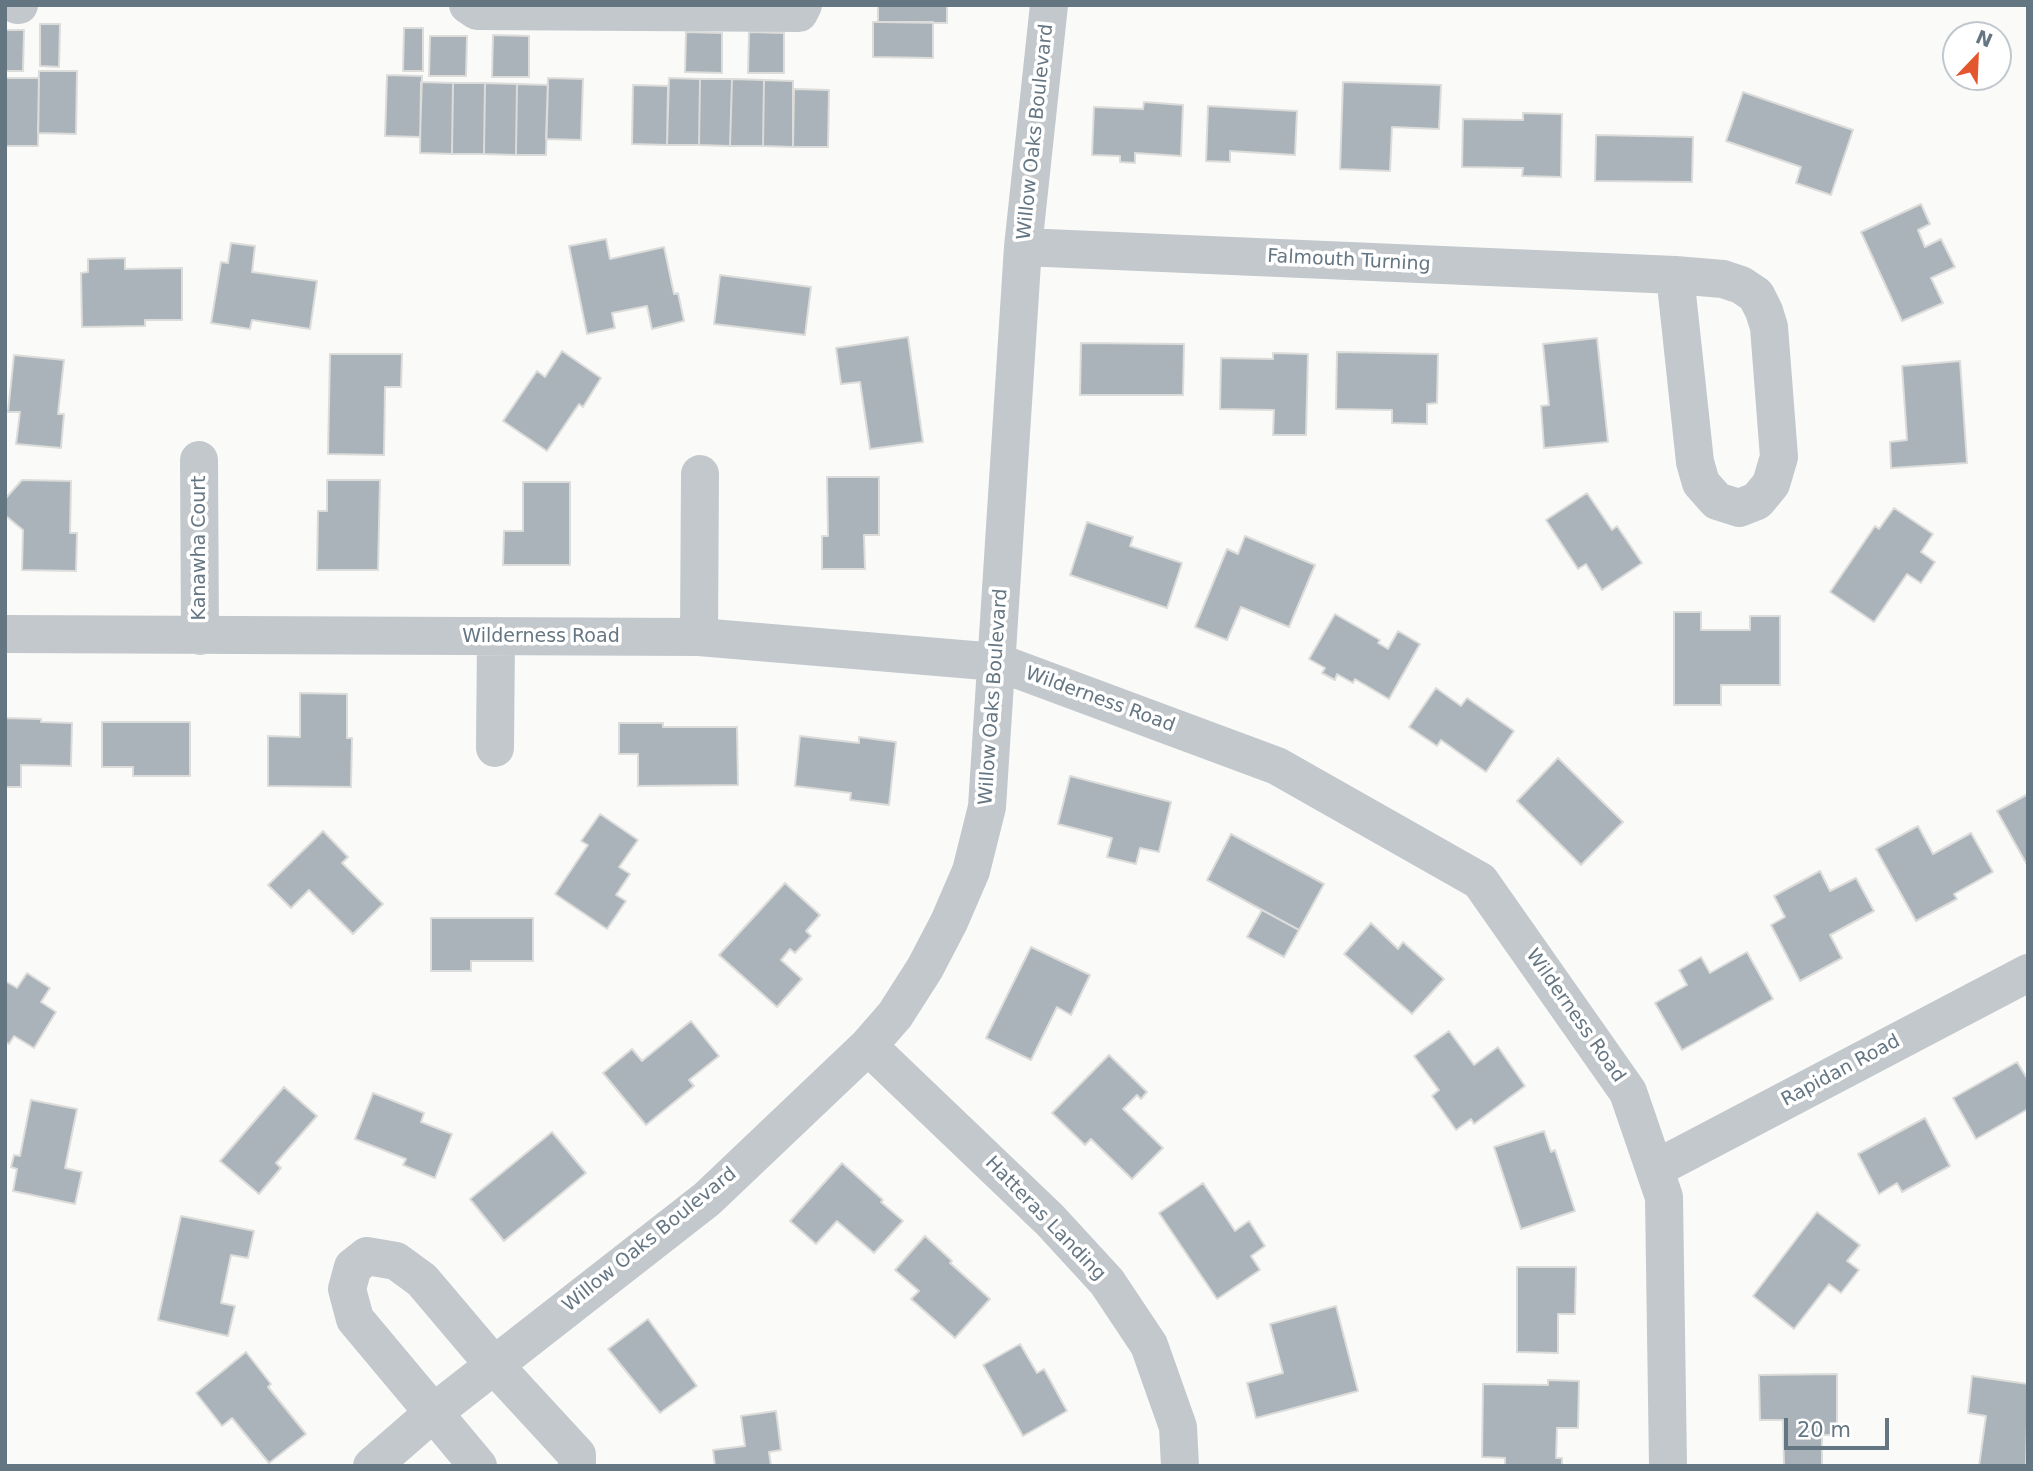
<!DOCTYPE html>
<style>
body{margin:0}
#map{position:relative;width:2033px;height:1471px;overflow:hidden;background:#fafaf8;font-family:"DejaVu Sans",sans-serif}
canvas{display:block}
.frame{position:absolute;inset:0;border:7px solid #657683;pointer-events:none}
.north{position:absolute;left:1942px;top:21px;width:70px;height:70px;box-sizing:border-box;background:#fff;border:2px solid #c1c8cd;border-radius:50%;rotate:23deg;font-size:19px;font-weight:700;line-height:28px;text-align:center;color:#657683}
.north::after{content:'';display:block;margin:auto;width:24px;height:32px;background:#e4572e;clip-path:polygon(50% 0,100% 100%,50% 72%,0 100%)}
.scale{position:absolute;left:1784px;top:1418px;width:105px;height:32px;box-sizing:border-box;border:4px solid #657683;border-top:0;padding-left:9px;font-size:21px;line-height:24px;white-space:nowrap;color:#657683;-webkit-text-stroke:5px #fff;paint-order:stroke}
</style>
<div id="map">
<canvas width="2033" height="1471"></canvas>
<div class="frame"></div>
<div class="north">N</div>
<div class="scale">20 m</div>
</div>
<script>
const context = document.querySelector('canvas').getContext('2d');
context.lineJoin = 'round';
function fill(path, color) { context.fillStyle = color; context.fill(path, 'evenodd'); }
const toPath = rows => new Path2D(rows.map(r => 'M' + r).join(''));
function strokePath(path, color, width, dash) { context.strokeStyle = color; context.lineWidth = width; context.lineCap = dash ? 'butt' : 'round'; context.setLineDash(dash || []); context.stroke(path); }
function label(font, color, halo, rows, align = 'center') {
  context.font = font + ' "DejaVu Sans",sans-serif'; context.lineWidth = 7; context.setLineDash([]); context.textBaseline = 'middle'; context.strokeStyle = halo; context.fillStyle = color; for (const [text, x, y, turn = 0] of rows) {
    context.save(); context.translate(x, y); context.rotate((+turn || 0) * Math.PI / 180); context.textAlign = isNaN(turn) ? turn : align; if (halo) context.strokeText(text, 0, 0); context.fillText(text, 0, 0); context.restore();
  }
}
const building = toPath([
 [878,5,947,5,947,23,878,22,878,5],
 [873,22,933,22,933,58,873,57,873,22],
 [40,24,60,24,59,67,40,66,40,24],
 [404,28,423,28,423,71,403,71,404,28],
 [5,30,24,30,23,71,5,71,5,30],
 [686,32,722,33,722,73,685,72,686,32],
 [749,32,784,33,784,73,748,73,749,32],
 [493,35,529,36,529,77,492,77,493,35],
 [430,36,467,36,466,76,429,76,430,36],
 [39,71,77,71,76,134,38,133,39,71],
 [387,75,422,76,420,137,385,136,387,75],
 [5,78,39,78,38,146,5,146,5,78],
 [548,78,583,79,581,140,546,139,548,78],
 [669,78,700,79,699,145,667,145,669,78],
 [700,79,732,79,730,146,699,145,700,79],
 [732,79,764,80,763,146,730,146,732,79],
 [764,80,793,81,793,147,763,146,764,80],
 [421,82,453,83,452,154,420,153,421,82],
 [1343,82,1441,85,1439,129,1392,127,1390,171,1340,169,1343,82],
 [453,83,485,83,484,154,452,154,453,83],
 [485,83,517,84,516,155,484,154,485,83],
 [517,84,548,85,546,155,516,155,517,84],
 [633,85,668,86,667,145,632,144,633,85],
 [794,89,829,90,828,147,793,147,794,89],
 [1743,92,1853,130,1831,195,1796,183,1801,167,1726,141,1743,92],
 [1144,102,1183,105,1181,156,1135,153,1135,163,1120,162,1120,156,1092,155,1094,107,1143,109,1144,102],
 [1208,106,1297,111,1295,155,1230,151,1230,162,1206,161,1208,106],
 [1523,113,1562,114,1561,177,1522,176,1523,168,1462,167,1463,119,1523,120,1523,113],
 [1596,135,1693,137,1692,182,1595,181,1596,135],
 [1921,204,1930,224,1918,230,1925,247,1941,239,1955,267,1931,278,1943,303,1902,321,1861,232,1921,204],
 [606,239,610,259,664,247,674,294,678,293,684,321,652,329,647,306,612,313,615,328,587,334,569,246,606,239],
 [231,243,255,246,252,272,317,281,310,329,252,320,250,329,211,323,221,262,228,263,231,243],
 [125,258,125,269,182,268,182,320,145,320,145,326,82,327,81,273,88,272,88,259,125,258],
 [720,275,811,287,805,335,714,324,720,275],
 [908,337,923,442,870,449,860,382,841,384,836,348,908,337],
 [1597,338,1608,442,1544,448,1541,406,1549,405,1543,344,1597,338],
 [1081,343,1184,344,1183,395,1080,395,1081,343],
 [562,351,601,378,583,407,579,404,547,451,503,421,537,371,545,377,562,351],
 [1337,352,1438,354,1437,403,1427,404,1427,424,1392,423,1392,410,1336,409,1337,352],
 [1273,353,1308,354,1306,435,1273,435,1274,410,1220,409,1221,358,1273,359,1273,353],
 [330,354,402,354,401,387,385,387,384,455,328,454,330,354],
 [14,355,64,360,58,414,64,414,61,448,16,444,20,412,8,412,14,355],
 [1960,361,1967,463,1891,468,1890,442,1907,440,1902,366,1960,361],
 [827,477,879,477,879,535,864,535,865,569,822,569,822,536,828,536,827,477],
 [22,480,71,481,70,533,77,533,76,571,22,570,23,530,6,516,6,498,22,480],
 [327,480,380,480,378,570,317,570,318,511,327,511,327,480],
 [523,482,570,482,570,565,503,565,504,531,523,531,523,482],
 [1587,493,1612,530,1617,526,1642,563,1602,590,1586,564,1578,569,1546,520,1587,493],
 [1894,508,1933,534,1921,552,1935,562,1921,583,1907,574,1874,622,1830,592,1875,526,1879,529,1894,508],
 [1087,522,1133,537,1130,546,1182,563,1167,608,1070,575,1087,522],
 [1245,536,1315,565,1289,627,1241,607,1227,640,1195,627,1227,549,1238,554,1245,536],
 [1674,612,1701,612,1701,630,1750,630,1750,616,1780,616,1780,685,1721,685,1721,705,1674,705,1674,612],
 [1335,614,1380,640,1378,643,1388,649,1398,631,1420,644,1389,699,1355,679,1353,683,1337,674,1335,680,1322,673,1325,668,1309,659,1335,614],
 [1436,688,1461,706,1467,698,1514,731,1486,772,1441,740,1437,746,1409,727,1436,688],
 [300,693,347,694,347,738,352,738,351,787,268,786,268,736,300,737,300,693],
 [5,718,41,719,41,722,72,723,71,766,21,765,21,787,5,787,5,718],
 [102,722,190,722,190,776,133,776,133,767,102,767,102,722],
 [619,723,663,723,663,727,737,727,738,785,638,786,638,754,619,754,619,723],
 [800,736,859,743,859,737,896,742,889,805,850,800,851,793,795,786,800,736],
 [1558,758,1623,822,1581,865,1517,801,1558,758],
 [1070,776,1171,802,1159,852,1140,848,1136,864,1107,857,1112,838,1058,824,1070,776],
 [2028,794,2028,862,2026,863,1997,811,2028,794],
 [600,814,638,840,619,867,630,874,616,895,626,901,607,929,555,894,588,845,581,841,600,814],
 [1918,826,1933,854,1971,833,1993,872,1954,894,1957,899,1916,921,1876,849,1918,826],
 [323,831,348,857,342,863,383,904,353,934,309,890,291,908,268,885,323,831],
 [1231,834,1324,884,1299,930,1207,880,1231,834],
 [1820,871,1830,891,1856,878,1874,911,1830,935,1842,958,1800,981,1771,925,1785,917,1774,896,1820,871],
 [785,883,820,915,806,931,811,936,795,953,790,949,781,960,802,979,777,1007,719,955,785,883],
 [1262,910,1299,930,1284,957,1247,937,1262,910],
 [431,918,533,918,533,961,471,961,471,971,431,971,431,918],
 [1371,923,1398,949,1403,942,1444,979,1412,1014,1344,954,1371,923],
 [1031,947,1090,975,1071,1015,1057,1007,1031,1060,986,1038,1031,947],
 [1747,952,1773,999,1682,1050,1655,1003,1687,985,1679,970,1701,957,1710,973,1747,952],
 [27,973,50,988,41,1002,56,1012,34,1048,14,1036,9,1044,5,1042,5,981,17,988,27,973],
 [691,1021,719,1056,689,1080,694,1086,646,1125,603,1073,632,1049,642,1061,691,1021],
 [1449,1031,1474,1065,1498,1047,1525,1086,1474,1124,1471,1119,1456,1130,1432,1096,1439,1090,1414,1056,1449,1031],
 [1109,1055,1147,1092,1141,1099,1137,1095,1123,1109,1163,1148,1132,1179,1091,1139,1085,1145,1052,1113,1109,1055],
 [2017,1062,2028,1080,2028,1109,1976,1139,1953,1098,2017,1062],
 [284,1087,317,1116,276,1163,281,1168,259,1194,220,1161,284,1087],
 [373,1093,424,1113,421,1122,452,1134,435,1178,403,1165,406,1159,355,1139,373,1093],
 [31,1100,77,1109,65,1168,82,1172,75,1204,13,1191,17,1169,11,1167,14,1155,20,1156,31,1100],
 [1925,1118,1950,1166,1902,1192,1897,1183,1879,1194,1858,1154,1925,1118],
 [1544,1131,1551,1152,1555,1150,1575,1211,1521,1229,1494,1147,1544,1131],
 [552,1132,586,1173,504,1241,470,1199,552,1132],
 [842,1163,883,1200,881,1202,903,1221,874,1253,837,1221,816,1244,790,1221,842,1163],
 [1203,1183,1235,1231,1249,1221,1265,1246,1251,1256,1260,1270,1217,1299,1159,1213,1203,1183],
 [1817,1212,1860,1245,1847,1261,1859,1270,1841,1293,1829,1284,1794,1329,1753,1296,1817,1212],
 [181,1216,254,1231,248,1258,231,1255,221,1303,235,1306,228,1336,158,1320,181,1216],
 [925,1236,952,1261,950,1263,990,1299,955,1338,911,1299,919,1291,895,1270,925,1236],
 [1517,1267,1576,1267,1575,1314,1558,1314,1558,1353,1517,1352,1517,1267],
 [1336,1306,1358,1391,1256,1418,1247,1383,1283,1373,1270,1324,1336,1306],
 [648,1319,697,1386,660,1413,608,1349,648,1319],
 [1020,1344,1037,1373,1044,1369,1067,1411,1023,1436,983,1365,1020,1344],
 [246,1352,271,1384,268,1387,306,1434,269,1463,232,1418,222,1426,196,1393,246,1352],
 [1837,1374,1837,1435,1822,1435,1822,1466,1784,1466,1783,1420,1760,1420,1759,1375,1837,1374],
 [1972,1376,2028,1384,2026,1466,1979,1466,1986,1416,1968,1413,1972,1376],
 [1548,1380,1579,1381,1578,1428,1557,1428,1556,1458,1562,1458,1562,1466,1505,1466,1505,1458,1482,1457,1483,1384,1548,1385,1548,1380],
 [776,1411,781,1450,769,1452,771,1466,715,1466,713,1450,745,1446,741,1416,776,1411]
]);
const minor = toPath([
 [17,5,19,5],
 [468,5,477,11,799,13,803,5],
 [1023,247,1675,275,1723,279,1741,285,1756,295,1764,311,1769,327,1779,457,1771,484,1757,501,1739,508,1717,501,1701,483,1695,462,1675,275],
 [199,460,200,636],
 [5,634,699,637,997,662,1277,766,1480,881,1628,1092,1664,1197,1668,1466],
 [699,637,700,474],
 [495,748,496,637],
 [868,1046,1050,1220,1107,1282,1149,1345,1178,1427,1180,1466],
 [1655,1169,2028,973],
 [372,1466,433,1413,707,1199,868,1046,895,1015,925,968,949,922,971,871,987,807,1023,247,1049,5],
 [478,1466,355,1319,347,1289,353,1267,367,1256,396,1261,422,1280,494,1365,577,1455,577,1466]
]);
const streetNames = [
 ["Willow Oaks Boulevard",1036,132,-84],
 ["Falmouth Turning",1349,261,3],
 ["Kanawha Court",200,548,-90],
 ["Wilderness Road",541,637],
 ["Willow Oaks Boulevard",994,697,-86],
 ["Wilderness Road",1100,700,20],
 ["Wilderness Road",1575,1016,55],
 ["Rapidan Road",1841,1071,-28],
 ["Hatteras Landing",1045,1219,46],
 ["Willow Oaks Boulevard",650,1240,-39]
];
fill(building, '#aab3b9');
strokePath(building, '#dcdcda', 2);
strokePath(minor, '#c3c8cc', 38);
label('19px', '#657683', '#fff', streetNames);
</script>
